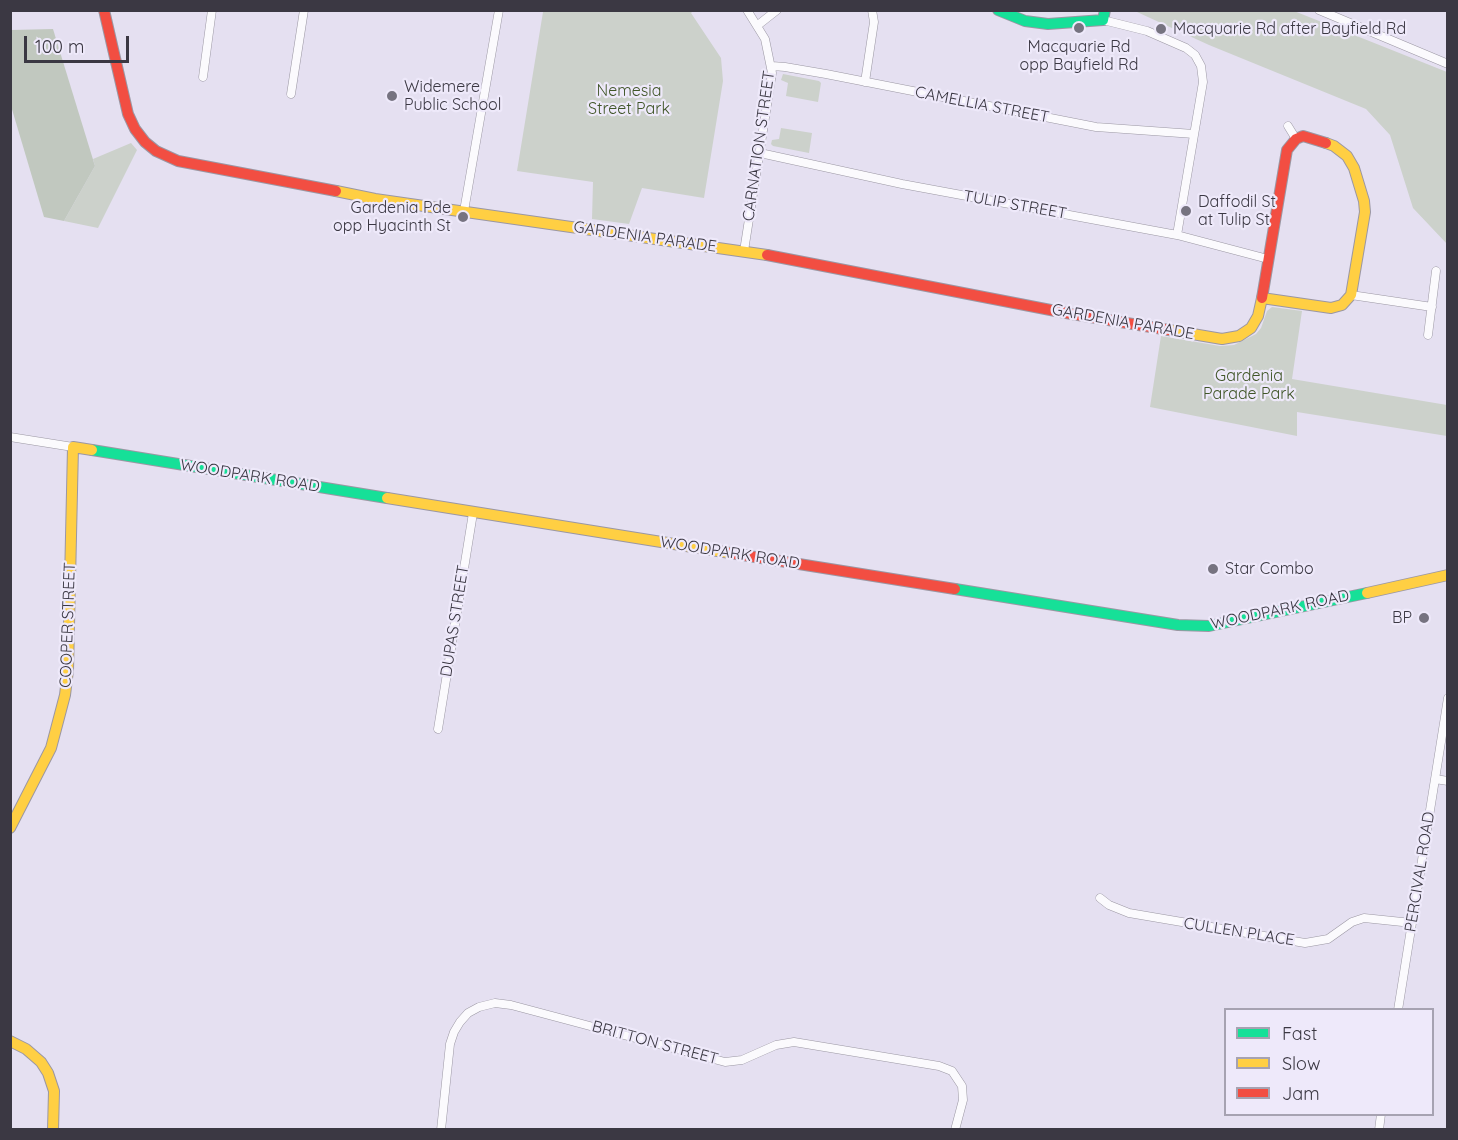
<!DOCTYPE html>
<style>
body{margin:0}
#map{position:relative;width:1458px;height:1140px;overflow:hidden;background:#e5e0f1;font-family:Quicksand,sans-serif}
canvas{display:block}
.frame{position:absolute;inset:0;border:12px solid #3b3843;pointer-events:none}
.legend{position:absolute;left:1224px;top:1008px;width:210px;height:108px;box-sizing:border-box;background:#eee9fa;border:2px solid #a6a2b1;margin:0;padding:8px 10px;list-style:none;font-size:18px;color:#3b3843}
.legend li{display:flex;align-items:center;gap:12px;height:30px}
.legend b{width:30px;border:2px solid #a6a2b1}
.scale{position:absolute;left:24px;top:36px;width:105px;height:27px;box-sizing:border-box;border:3px solid #3b3843;border-top:0;padding-left:8px;font-size:18px;line-height:21px;white-space:nowrap;color:#3b3843;-webkit-text-stroke:4px #eee9fa;paint-order:stroke}
</style>
<div id="map">
<canvas width="1458" height="1140"></canvas>
<div class="frame"></div>
<ul class="legend">
<li><b style="height:8px;background:#16e098"></b>Fast</li>
<li><b style="height:8px;background:#ffcf43"></b>Slow</li>
<li><b style="height:8px;background:#f24e42"></b>Jam</li>
</ul>
<div class="scale">100 m</div>
</div>
<script>
const context = document.querySelector('canvas').getContext('2d');
context.lineJoin = 'round';
function fill(path, color) { context.fillStyle = color; context.fill(path, 'evenodd'); }
const toPath = rows => new Path2D(rows.map(r => 'M' + r).join(''));
function strokePath(path, color, width, dash) { context.strokeStyle = color; context.lineWidth = width; context.lineCap = dash ? 'butt' : 'round'; context.setLineDash(dash || []); context.stroke(path); }
function label(font, color, halo, rows, align = 'center') {
  context.font = font + ' Quicksand,sans-serif'; context.lineWidth = 4.5; context.setLineDash([]); context.textBaseline = 'middle'; context.strokeStyle = halo; context.fillStyle = color; for (const [text, x, y, turn = 0] of rows) {
    context.save(); context.translate(x, y); context.rotate((+turn || 0) * Math.PI / 180); context.textAlign = isNaN(turn) ? turn : align; if (halo) context.strokeText(text, 0, 0); context.fillText(text, 0, 0); context.restore();
  }
}
const green = toPath([
 [541,11,693,11,691,13,721,58,723,81,704,198,642,188,629,224,592,219,593,182,517,171,543,12],
 [1123,11,1294,11,1447,72,1447,244,1413,208,1390,135,1366,109,1209,45,1137,12],
 [783,74,819,81,821,83,818,102,786,96,788,83,781,80],
 [781,128,812,133,809,153,773,146,771,144,772,140,779,139],
 [131,143,137,150,98,228,64,221,95,166,93,159],
 [1272,307,1302,311,1292,379,1447,405,1447,436,1297,412,1297,436,1150,407,1161,336,1220,346,1234,345,1256,334,1261,328,1267,311]
]);
const forest = toPath([
 [53,29,95,166,64,221,44,217,11,106,11,30]
]);
const street = toPath([
 [1319,10,1448,64],
 [1103,20,1147,31,1186,48,1195,55,1201,66,1203,82,1177,235],
 [758,25,777,10],
 [772,66,785,67,826,74,1096,127,1194,134],
 [203,77,212,10],
 [865,82,874,22,872,10],
 [291,94,304,10],
 [1288,126,1296,139],
 [760,153,902,184,1177,235,1268,259],
 [464,211,499,10],
 [744,251,772,73,765,39,747,10],
 [1351,295,1432,307],
 [1428,335,1436,271],
 [10,437,73,447],
 [438,729,473,513],
 [1435,779,1448,781],
 [1100,898,1109,905,1129,913,1305,943,1328,939,1352,922,1364,918,1412,923],
 [1398,1010,1448,698],
 [441,1130,450,1044,454,1032,460,1022,468,1013,479,1007,495,1003,511,1005,725,1062,742,1060,776,1045,794,1042,939,1066,952,1071,962,1086,963,1100,955,1130],
 [1379,1130,1381,1114]
]);
const fast = toPath([
 [998,10,1025,21,1048,24,1103,20,1105,10],
 [92,450,387,498],
 [955,589,1178,625,1209,626,1367,593]
]);
const slow = toPath([
 [336,191,375,199,767,255],
 [1169,330,1222,339,1239,336,1251,328,1258,316,1262,298,1331,308,1342,305,1351,295,1365,212,1364,201,1354,168,1347,156,1334,146,1326,143],
 [387,498,730,553],
 [1367,593,1448,575],
 [10,828,51,748,65,695,68,670,73,447,92,450],
 [10,1041,26,1049,41,1062,48,1073,54,1091,53,1130]
]);
const jam = toPath([
 [104,10,128,114,135,129,145,142,156,151,178,161,336,191],
 [767,255,1066,313,1169,330],
 [1262,298,1287,150,1296,139,1303,136,1326,143],
 [730,553,955,589]
]);
const markers = [
 [1079,28,6,"#767380"],
 [1161,29,6,"#767380"],
 [392,96,6,"#767380"],
 [1186,211,6,"#767380"],
 [463,217,6,"#767380"],
 [1213,569,6,"#767380"],
 [1424,618,6,"#767380"]
];
const poiNames = [
 ["Macquarie Rd after Bayfield Rd",1173,29],
 ["Macquarie Rd",1079,47,"center"],
 ["opp Bayfield Rd",1079,65,"center"],
 ["Widemere",404,87],
 ["Public School",404,105],
 ["Daffodil St",1198,202],
 ["at Tulip St",1198,220],
 ["Gardenia Pde",451,208,"right"],
 ["opp Hyacinth St",451,226,"right"],
 ["Star Combo",1225,569],
 ["BP",1412,618,"right"]
];
const parkNames = [
 ["Nemesia",629,91],
 ["Street Park",629,109],
 ["Gardenia",1249,376],
 ["Parade Park",1249,394]
];
const streetNames = [
 ["CAMELLIA STREET",982,105,11],
 ["CARNATION STREET",759,146,-82],
 ["TULIP STREET",1015,205,10],
 ["GARDENIA PARADE",645,237,8],
 ["GARDENIA PARADE",1123,322,10],
 ["WOODPARK ROAD",250,476,9],
 ["WOODPARK ROAD",730,553,9],
 ["WOODPARK ROAD",1280,610,-12],
 ["DUPAS STREET",455,621,-81],
 ["COOPER STREET",68,625,-88],
 ["PERCIVAL ROAD",1420,872,-81],
 ["CULLEN PLACE",1239,932,9],
 ["BRITTON STREET",655,1043,15]
];
fill(green, '#ccd1cb');
fill(forest, '#c1c8bf');
strokePath(street, '#9b97a3', 9);
strokePath(fast, '#9b97a3', 12);
strokePath(slow, '#9b97a3', 12);
strokePath(jam, '#9b97a3', 12);
strokePath(street, '#fbfafd', 8);
strokePath(fast, '#16e098', 10);
strokePath(slow, '#ffcf43', 10);
strokePath(jam, '#f24e42', 10);
for (const [x, y, r, color] of markers) { const dot = new Path2D(); dot.arc(x, y, r, 0, 2 * Math.PI); context.fillStyle = color; context.fill(dot); strokePath(dot, '#eee9fa', 2); }
label('16px', '#3b3843', '#eee9fa', poiNames, 'left');
label('16px', '#405628', '#eee9fa', parkNames);
label('16px', '#3b3843', '#eee9fa', streetNames);
</script>
